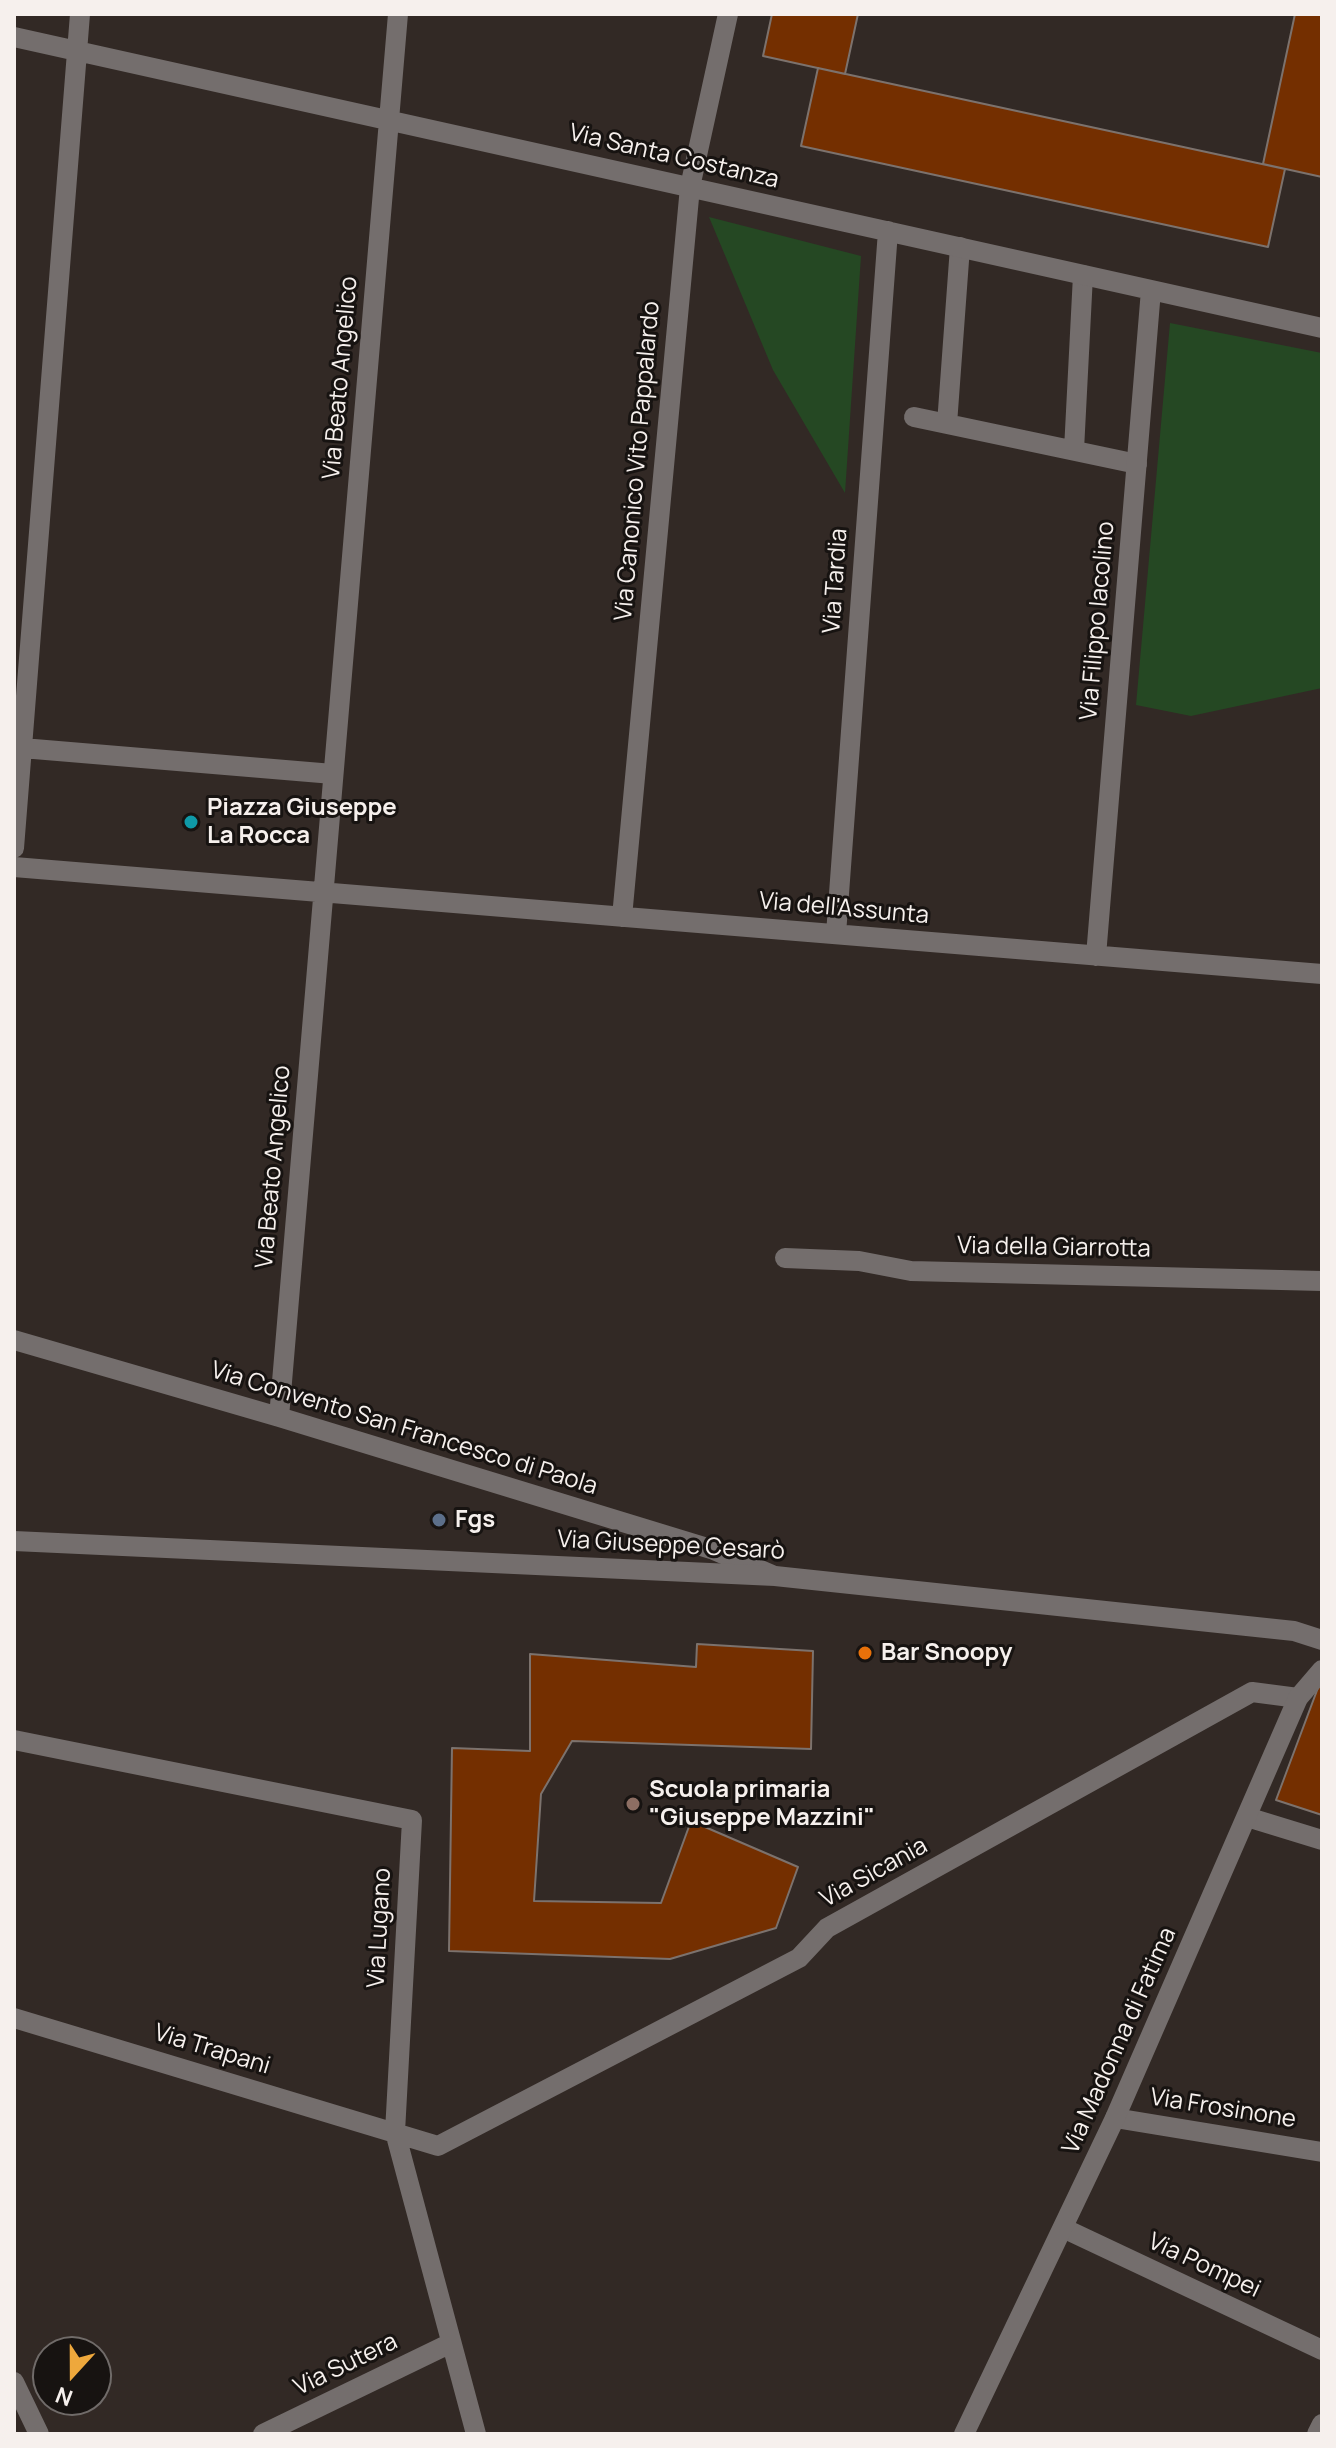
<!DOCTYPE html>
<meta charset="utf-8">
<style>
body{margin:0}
#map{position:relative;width:1336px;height:2448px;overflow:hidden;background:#322925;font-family:Manrope,sans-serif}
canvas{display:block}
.frame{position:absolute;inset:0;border:16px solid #f6f0ed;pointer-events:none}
.north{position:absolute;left:32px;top:2336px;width:80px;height:80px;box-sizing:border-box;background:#171311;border:2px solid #706b69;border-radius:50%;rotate:201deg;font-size:22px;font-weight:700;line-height:32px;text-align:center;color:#f6f0ed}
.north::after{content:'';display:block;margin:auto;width:28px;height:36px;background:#eea83c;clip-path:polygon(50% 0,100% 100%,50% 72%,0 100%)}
</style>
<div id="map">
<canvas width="1336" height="2448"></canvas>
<div class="frame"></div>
<div class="north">N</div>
</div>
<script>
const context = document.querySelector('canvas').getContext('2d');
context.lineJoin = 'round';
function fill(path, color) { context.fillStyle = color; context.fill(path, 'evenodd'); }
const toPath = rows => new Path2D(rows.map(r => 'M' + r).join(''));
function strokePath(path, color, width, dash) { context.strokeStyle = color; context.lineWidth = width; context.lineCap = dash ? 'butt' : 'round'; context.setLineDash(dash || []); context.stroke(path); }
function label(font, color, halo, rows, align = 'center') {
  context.font = font + ' Manrope,sans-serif'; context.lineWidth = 6; context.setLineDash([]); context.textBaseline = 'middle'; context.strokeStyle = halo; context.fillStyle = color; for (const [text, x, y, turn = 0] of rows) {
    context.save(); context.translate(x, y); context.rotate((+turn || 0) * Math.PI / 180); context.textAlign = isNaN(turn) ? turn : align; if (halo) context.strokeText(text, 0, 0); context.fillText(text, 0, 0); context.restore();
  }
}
const green = toPath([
 [709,217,861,256,845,493,773,370],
 [1170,323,1322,353,1322,688,1191,716,1136,705]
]);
const building = toPath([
 [772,14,858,14,845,74,763,56,772,14],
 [1295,14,1322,14,1322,177,1263,164,1295,14],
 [818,68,1285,169,1268,247,801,146,818,68],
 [697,1644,813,1651,811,1749,572,1741,541,1794,534,1901,661,1903,691,1821,798,1867,776,1928,670,1959,449,1951,452,1748,530,1751,530,1654,696,1667,697,1644],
 [1322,1677,1322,1815,1276,1800,1322,1677]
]);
const service = toPath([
 [914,417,1137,464],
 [947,424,960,247],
 [1074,450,1083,275]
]);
const minor = toPath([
 [14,37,1322,328],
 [22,748,333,774],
 [14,848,80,14],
 [14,867,1322,974],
 [622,917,690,187,728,14],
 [836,934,888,231],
 [1096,956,1151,290],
 [785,1258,859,1261,911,1271,1322,1281],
 [14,1340,279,1417,714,1550,772,1575],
 [279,1417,398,14],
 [14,1740,412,1820,395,2132,476,2434],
 [1247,1817,1322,1840],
 [14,2018,438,2146,799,1958,827,1928,1252,1692,1298,1698],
 [1115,2118,1322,2152],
 [1063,2228,1322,2350],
 [14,2382,39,2434],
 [263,2434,451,2343],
 [1317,2434,1322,2424]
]);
const tertiary = toPath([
 [14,1541,775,1576,1294,1631,1322,1640],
 [964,2434,1115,2118,1298,1698,1322,1670]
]);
const markers = [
 [191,822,8,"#0f9aa8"],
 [439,1520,8,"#5c6f8a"],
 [865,1653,8,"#e8710a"],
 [633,1804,8,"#8d6e63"]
];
const streetNames = [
 ["Via Santa Costanza",674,157,13],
 ["Via Beato Angelico",341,378,-85],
 ["Via Canonico Vito Pappalardo",638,461,-85],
 ["Via Tardia",836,581,-86],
 ["Via Filippo Iacolino",1098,621,-85],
 ["Via dell'Assunta",844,909,5],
 ["Via Beato Angelico",274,1167,-85],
 ["Via della Giarrotta",1054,1248,1],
 ["Via Convento San Francesco di Paola",404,1429,17],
 ["Via Giuseppe Cesarò",671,1546,3],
 ["Via Sicania",874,1873,-29],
 ["Via Lugano",380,1928,-87],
 ["Via Madonna di Fatima",1120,2041,-66],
 ["Via Trapani",212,2050,17],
 ["Via Frosinone",1223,2109,9],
 ["Via Pompei",1204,2266,25],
 ["Via Sutera",346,2365,-26]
];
const poiNames = [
 ["Piazza Giuseppe",207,808],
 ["La Rocca",207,836],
 ["Fgs",455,1520],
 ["Bar Snoopy",881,1653],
 ["Scuola primaria",649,1790],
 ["\"Giuseppe Mazzini\"",649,1818]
];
fill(green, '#254823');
fill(building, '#742f00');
strokePath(building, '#7c726d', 2);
strokePath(service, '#746e6d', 20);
strokePath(minor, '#746e6d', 20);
strokePath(tertiary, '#746e6d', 20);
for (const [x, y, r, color] of markers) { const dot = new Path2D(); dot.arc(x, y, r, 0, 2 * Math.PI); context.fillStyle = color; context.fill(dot); strokePath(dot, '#171311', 3); }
label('24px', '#f6f0ed', '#171311', streetNames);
label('bold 24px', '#f6f0ed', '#171311', poiNames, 'left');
</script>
